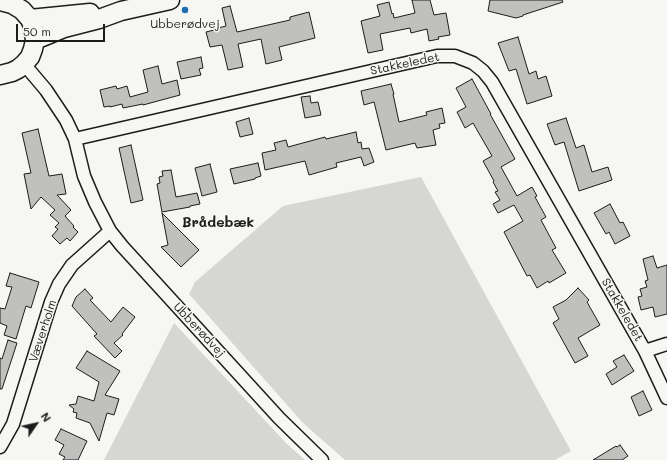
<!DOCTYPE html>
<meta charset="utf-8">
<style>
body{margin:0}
#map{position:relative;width:667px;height:460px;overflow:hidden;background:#f6f6f2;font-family:Mali,sans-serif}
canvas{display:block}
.north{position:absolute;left:16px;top:404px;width:40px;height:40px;-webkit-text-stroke:3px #f6f6f2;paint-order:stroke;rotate:56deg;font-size:11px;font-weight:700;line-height:16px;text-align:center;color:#1c1c1c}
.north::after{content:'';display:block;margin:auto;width:14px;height:18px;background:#1c1c1c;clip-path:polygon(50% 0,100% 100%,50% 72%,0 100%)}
.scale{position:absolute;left:16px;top:24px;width:89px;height:18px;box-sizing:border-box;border:2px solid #1c1c1c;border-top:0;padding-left:5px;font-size:12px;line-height:14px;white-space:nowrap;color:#1c1c1c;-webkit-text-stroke:3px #f6f6f2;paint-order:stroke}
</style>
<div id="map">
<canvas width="667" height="460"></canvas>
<div class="north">N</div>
<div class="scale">50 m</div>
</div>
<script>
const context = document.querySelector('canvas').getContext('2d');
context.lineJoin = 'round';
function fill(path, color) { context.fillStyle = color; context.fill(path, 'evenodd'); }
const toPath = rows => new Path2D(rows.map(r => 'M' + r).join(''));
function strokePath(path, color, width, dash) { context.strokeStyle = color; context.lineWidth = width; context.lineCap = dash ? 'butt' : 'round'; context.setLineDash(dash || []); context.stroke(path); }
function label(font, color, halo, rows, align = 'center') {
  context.font = font + ' Mali,sans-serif'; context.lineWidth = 3; context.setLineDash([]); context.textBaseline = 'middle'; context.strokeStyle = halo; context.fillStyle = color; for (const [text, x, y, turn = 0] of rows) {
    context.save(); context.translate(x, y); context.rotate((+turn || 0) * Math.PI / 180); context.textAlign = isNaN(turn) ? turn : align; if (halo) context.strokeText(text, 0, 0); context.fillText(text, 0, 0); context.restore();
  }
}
const green = toPath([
 [421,177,571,451,555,460,345,460,303,423,189,294,195,282,283,206],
 [174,323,287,444,305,460,104,460]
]);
const building = toPath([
 [412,0,430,0,434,15,446,13,450,35,438,37,439,39,429,41,427,29,411,33,410,28,380,34,383,50,368,53,361,21,380,16,377,5,389,2,392,14,393,13,394,18,415,13,412,0],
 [490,0,562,0,563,2,523,15,523,16,516,18,488,11,490,0],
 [230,6,237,32,290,20,290,17,309,12,315,38,279,47,282,60,266,64,261,39,238,44,243,67,228,70,222,45,210,47,206,32,218,29,218,28,226,26,222,8,230,6],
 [518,37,529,74,536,71,538,79,546,76,552,96,527,104,516,69,509,71,498,43,518,37],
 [201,57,203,68,199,69,201,75,181,79,177,62,201,57],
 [158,66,162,84,177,80,180,95,143,105,143,104,123,108,122,104,110,107,110,106,104,107,100,90,116,86,117,89,127,86,130,97,148,92,143,70,158,66],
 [472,79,491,114,490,114,515,159,501,167,517,196,532,187,537,196,535,197,546,217,541,220,556,248,552,250,566,273,549,283,548,281,537,288,530,275,527,276,504,232,523,221,514,205,498,213,493,204,500,200,495,192,498,191,493,182,494,181,483,161,492,156,473,123,465,128,457,112,466,107,456,88,472,79],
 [391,84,394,94,393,94,399,122,427,115,426,112,442,108,445,123,439,124,440,128,433,130,436,145,417,148,415,143,386,150,374,102,364,105,361,91,391,84],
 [310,96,311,103,318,102,321,115,305,118,301,97,310,96],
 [249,118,253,134,240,137,236,122,249,118],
 [566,118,576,148,584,145,592,172,608,167,612,180,579,191,564,142,555,145,547,124,566,118],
 [38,129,49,176,62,174,66,194,57,195,71,210,65,216,74,226,73,227,78,232,70,241,67,238,60,244,52,236,58,229,55,227,59,223,50,215,55,210,41,197,31,209,24,174,31,173,22,133,38,129],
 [356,132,358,143,361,142,362,149,369,148,374,162,364,166,361,157,336,163,337,167,309,175,305,161,265,170,262,153,276,150,274,143,286,140,288,147,325,137,326,139,356,132],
 [131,145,143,200,131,203,119,148,131,145],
 [258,163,261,176,255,178,255,179,234,184,230,169,258,163],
 [210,164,217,192,202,196,195,168,210,164],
 [171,170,176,197,197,193,200,204,190,206,190,207,162,212,157,184,160,183,159,177,163,176,162,171,171,170],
 [610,204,620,223,623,222,630,236,615,244,609,232,606,234,594,213,610,204],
 [162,213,199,250,181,267,161,247,168,245,162,213],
 [653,256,657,268,667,265,667,314,655,317,653,307,641,310,638,297,642,296,640,289,647,287,645,281,648,280,643,259,653,256],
 [10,273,39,282,31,308,26,306,16,339,4,335,7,326,0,323,0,308,5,309,12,287,6,286,10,273],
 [578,288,589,300,587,302,600,325,578,338,588,356,575,363,553,323,559,319,553,307,566,300,578,288],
 [85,289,93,298,90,300,111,322,123,307,135,317,122,334,123,335,114,343,122,351,115,358,94,336,97,334,72,306,76,297,85,289],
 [8,340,17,343,2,389,0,389,0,358,2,359,8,340],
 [87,351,120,371,105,395,119,399,114,415,107,413,99,441,90,423,76,418,77,413,73,412,74,409,69,405,76,404,78,396,94,401,99,382,76,368,87,351],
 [624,355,634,371,612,385,606,374,617,367,613,361,624,355],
 [643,391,652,410,639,416,631,397,643,391],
 [61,429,87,441,78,460,63,460,65,457,59,454,64,445,55,440,61,429],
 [620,445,628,456,622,460,593,460,616,446,617,447,620,445]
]);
const street = toPath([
 [24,64,46,90,66,120,75,139,84,176,95,202,110,231,122,246,279,418,322,460],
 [75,139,437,56,455,56,473,63,483,71,492,82,645,351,667,398],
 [645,351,667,344],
 [0,447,13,424,51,302,59,284,72,265,110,231]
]);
const secondary = toPath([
 [0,1,12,4,22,10,30,19,33,26,35,40,33,49,30,57,24,64,18,69,12,72,0,75],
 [30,19,90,13],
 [35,40,64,28,99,19,121,11,170,0]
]);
const markers = [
 [185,10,4,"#1f6fb2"]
];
const poiNames = [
 ["Ubberødvej",185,24]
];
const streetNames = [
 ["Stakkeledet",405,64,-12],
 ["Stakkeledet",622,310,60],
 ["Ubberødvej",199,330,47],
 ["Væverholm",43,331,-72]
];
const quarterNames = [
 ["Brådebæk",218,223]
];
fill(green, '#d6d6d2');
fill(building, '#c0c0bd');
strokePath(building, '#1c1c1c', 1);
strokePath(street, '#1c1c1c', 15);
strokePath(secondary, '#1c1c1c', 21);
strokePath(street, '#f6f6f2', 12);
strokePath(secondary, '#f6f6f2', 18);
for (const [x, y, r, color] of markers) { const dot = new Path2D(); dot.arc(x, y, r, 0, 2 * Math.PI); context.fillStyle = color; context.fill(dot); strokePath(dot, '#f6f6f2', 1.5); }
label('12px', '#1c1c1c', '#f6f6f2', poiNames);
label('12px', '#1c1c1c', '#f6f6f2', streetNames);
label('bold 14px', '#1c1c1c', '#f6f6f2', quarterNames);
</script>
